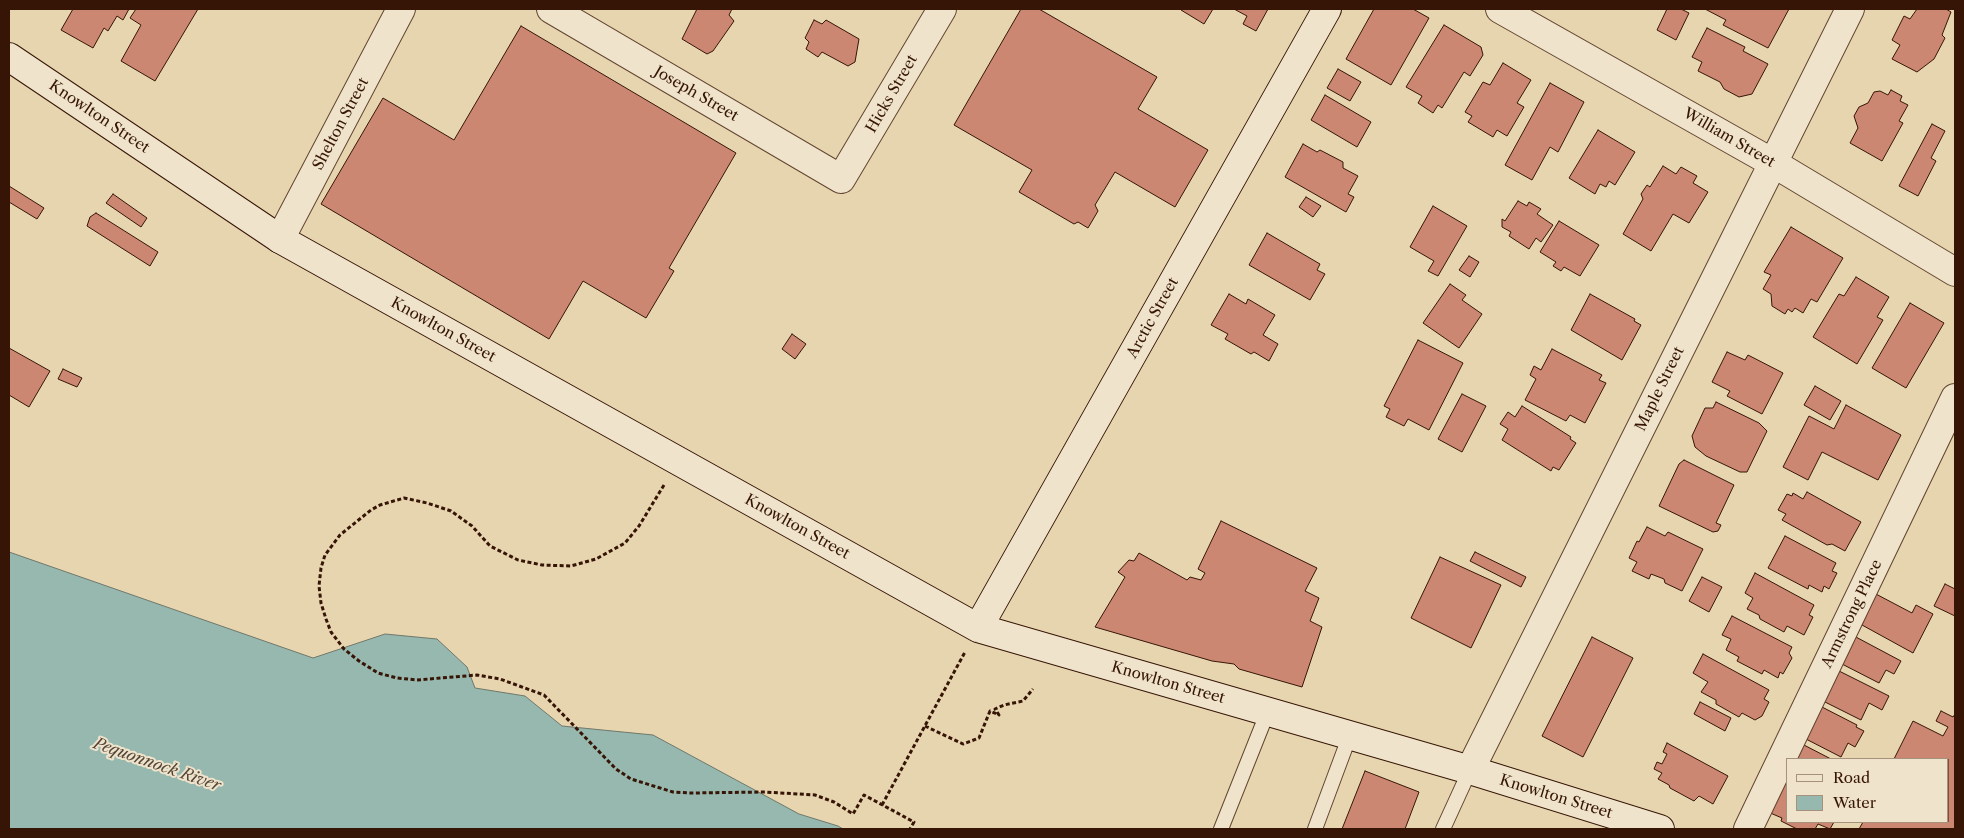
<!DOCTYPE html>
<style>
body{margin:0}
#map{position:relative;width:1964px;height:838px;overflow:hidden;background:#e6d5af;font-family:"Libre Caslon Text",serif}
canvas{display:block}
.frame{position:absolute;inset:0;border:10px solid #371506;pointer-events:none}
.legend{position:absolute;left:1786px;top:758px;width:162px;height:65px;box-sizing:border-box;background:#efe4cb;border:1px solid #a5917c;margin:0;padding:6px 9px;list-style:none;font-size:15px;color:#371506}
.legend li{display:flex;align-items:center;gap:10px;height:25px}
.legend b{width:25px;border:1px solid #a5917c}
</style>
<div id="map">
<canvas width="1964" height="838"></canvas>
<div class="frame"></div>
<ul class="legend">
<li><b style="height:6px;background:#efe4cb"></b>Road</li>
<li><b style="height:14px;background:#96b8ae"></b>Water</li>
</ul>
</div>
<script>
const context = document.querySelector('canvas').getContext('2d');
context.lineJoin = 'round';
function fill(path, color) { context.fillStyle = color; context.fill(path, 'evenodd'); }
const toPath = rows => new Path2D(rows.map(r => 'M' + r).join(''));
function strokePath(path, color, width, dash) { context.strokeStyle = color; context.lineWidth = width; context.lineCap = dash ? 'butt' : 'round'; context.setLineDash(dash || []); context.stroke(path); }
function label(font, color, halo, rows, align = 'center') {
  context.font = font + ' "Libre Caslon Text",serif'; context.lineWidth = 4; context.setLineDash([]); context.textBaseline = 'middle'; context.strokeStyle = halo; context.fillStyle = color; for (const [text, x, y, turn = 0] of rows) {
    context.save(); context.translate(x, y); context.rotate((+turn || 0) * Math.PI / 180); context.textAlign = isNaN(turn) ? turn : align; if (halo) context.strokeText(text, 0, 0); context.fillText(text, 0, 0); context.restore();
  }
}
const water = toPath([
 [9,552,313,658,385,634,437,639,467,667,475,688,525,696,562,726,653,735,799,814,838,826,843,829,9,829,9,552]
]);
const building = toPath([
 [73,9,129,9,123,20,117,16,108,31,104,28,93,48,61,30,73,9],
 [136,9,198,9,155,81,121,61,141,25,130,18,136,9],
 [697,9,732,9,729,15,734,21,713,51,707,54,682,39,697,9],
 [1021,9,1039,9,1157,77,1138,109,1208,150,1175,207,1115,172,1095,205,1098,211,1088,228,1078,222,1074,224,1019,192,1032,170,954,125,1021,9],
 [1182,9,1213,9,1204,24,1181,10,1182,9],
 [1234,9,1268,9,1256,31,1243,24,1247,16,1234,9],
 [1374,9,1413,9,1429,18,1391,85,1346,59,1374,9],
 [1667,9,1681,9,1689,13,1676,40,1657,30,1667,9],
 [1705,9,1789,9,1768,48,1723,25,1726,20,1705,9],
 [1917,9,1946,9,1951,12,1942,35,1945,38,1934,59,1917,72,1892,59,1900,45,1892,40,1904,16,1910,19,1917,9],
 [814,20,822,24,826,20,859,39,855,62,848,66,822,52,818,57,806,49,809,42,805,38,814,20],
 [1444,25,1481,47,1483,55,1470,76,1464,72,1442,108,1438,105,1433,113,1418,103,1422,96,1406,87,1444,25],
 [521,26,736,153,669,268,674,271,646,318,583,281,549,339,321,204,383,98,454,140,521,26],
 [1707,28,1745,47,1743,51,1768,64,1752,94,1739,97,1724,89,1720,82,1698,71,1702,62,1692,57,1707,28],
 [1503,63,1531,80,1517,103,1524,107,1507,136,1497,130,1493,137,1468,122,1472,116,1465,112,1483,82,1490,85,1503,63],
 [1338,69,1361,82,1350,101,1327,88,1338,69],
 [1550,83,1584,102,1558,152,1550,147,1532,180,1505,165,1550,83],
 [1891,90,1902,96,1900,101,1908,105,1899,121,1903,123,1882,161,1850,143,1858,128,1854,116,1859,107,1868,103,1874,92,1880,91,1888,95,1891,90],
 [1325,95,1371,122,1357,147,1311,120,1325,95],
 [1932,124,1945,131,1931,158,1936,161,1918,196,1899,186,1932,124],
 [1598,130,1635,152,1615,185,1609,181,1606,187,1600,184,1595,194,1569,178,1598,130],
 [1303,144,1317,152,1320,150,1343,162,1343,168,1358,176,1348,194,1354,197,1346,212,1285,177,1303,144],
 [1663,166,1676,174,1681,167,1697,176,1693,183,1708,192,1689,223,1673,214,1651,251,1623,234,1643,199,1641,194,1647,185,1650,187,1663,166],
 [9,186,44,208,37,219,9,202,9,186],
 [113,194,147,218,141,227,106,203,113,194],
 [1306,197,1321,206,1313,217,1299,207,1306,197],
 [1518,201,1527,206,1529,202,1541,209,1537,214,1553,225,1541,242,1536,238,1529,249,1509,236,1511,232,1502,227,1502,219,1505,221,1518,201],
 [1433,206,1467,226,1438,276,1428,271,1434,261,1410,247,1433,206],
 [96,213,158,252,150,266,87,226,90,217,96,213],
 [1559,221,1599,245,1580,276,1564,267,1561,271,1553,266,1556,262,1540,252,1559,221],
 [1791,227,1843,258,1817,302,1811,299,1803,313,1795,308,1792,312,1788,309,1785,314,1772,306,1771,294,1763,289,1771,275,1764,272,1791,227],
 [1267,233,1320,264,1317,270,1325,274,1310,300,1249,265,1267,233],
 [1469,256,1479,262,1470,277,1459,270,1469,256],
 [1856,277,1889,297,1877,317,1883,320,1857,364,1813,337,1839,294,1844,296,1856,277],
 [1450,284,1466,295,1462,300,1482,314,1459,348,1423,323,1450,284],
 [1229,294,1246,304,1248,299,1275,315,1263,335,1278,344,1269,361,1254,352,1251,354,1225,339,1228,334,1211,325,1229,294],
 [1590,294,1635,319,1634,321,1641,325,1622,360,1571,330,1590,294],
 [1910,303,1944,323,1906,388,1872,368,1910,303],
 [792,334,806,344,795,359,782,349,792,334],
 [1418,340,1463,363,1429,430,1408,419,1404,426,1386,417,1390,409,1384,406,1418,340],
 [9,348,50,371,29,407,9,395,9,348],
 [1552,349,1602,375,1599,380,1606,383,1585,423,1570,415,1566,421,1525,400,1536,379,1530,375,1534,366,1541,370,1552,349],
 [1727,352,1745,360,1748,355,1783,373,1762,414,1727,396,1730,391,1712,382,1727,352],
 [63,369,82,378,77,387,58,379,63,369],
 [1815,386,1841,401,1830,420,1804,405,1815,386],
 [1462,394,1486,406,1462,452,1438,439,1462,394],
 [1716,402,1759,423,1767,431,1747,472,1740,472,1706,456,1695,447,1692,436,1705,408,1713,408,1716,402],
 [1846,405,1901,435,1878,480,1822,452,1808,480,1783,467,1809,416,1834,429,1846,405],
 [1522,406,1571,437,1570,439,1576,443,1559,470,1553,467,1551,471,1502,440,1508,429,1500,424,1508,412,1515,417,1522,406],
 [1684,460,1734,485,1716,523,1721,525,1718,531,1713,532,1659,506,1679,464,1684,460],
 [1807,492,1861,522,1845,551,1832,544,1827,545,1782,520,1786,514,1778,510,1787,494,1792,496,1793,493,1803,499,1807,492],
 [1221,521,1317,568,1305,591,1319,598,1310,621,1322,627,1302,687,1239,669,1234,664,1212,661,1095,627,1125,577,1118,572,1129,560,1134,561,1139,553,1187,580,1190,577,1201,580,1205,573,1198,569,1221,521],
 [1647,527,1665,536,1668,532,1703,549,1682,591,1665,583,1664,579,1651,574,1649,579,1632,571,1637,562,1629,558,1637,541,1639,542,1647,527],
 [1785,536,1836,563,1832,571,1837,573,1829,589,1824,586,1822,592,1809,585,1808,589,1768,568,1785,536],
 [1475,552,1526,577,1521,587,1470,561,1475,552],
 [1440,557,1501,585,1471,648,1411,618,1440,557],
 [1755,573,1814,605,1809,615,1813,617,1804,635,1787,626,1784,632,1760,619,1759,615,1747,609,1753,598,1745,593,1755,573],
 [1702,577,1722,587,1709,612,1689,601,1702,577],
 [1945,584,1955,589,1955,616,1934,606,1945,584],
 [1874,593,1912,613,1916,605,1933,614,1913,653,1862,625,1874,593],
 [1732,616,1792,647,1789,653,1792,658,1783,674,1780,672,1778,678,1764,670,1762,674,1737,661,1739,657,1726,650,1731,639,1722,635,1732,616],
 [1854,636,1901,661,1894,674,1886,670,1879,683,1840,663,1854,636],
 [1592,637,1633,658,1583,757,1542,736,1592,637],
 [1703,654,1769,690,1764,699,1769,702,1762,716,1755,720,1742,713,1739,717,1716,704,1716,700,1701,692,1708,682,1693,673,1703,654],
 [1839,671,1889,696,1882,710,1869,703,1861,720,1823,701,1827,682,1833,685,1839,671],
 [1700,702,1731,718,1725,731,1694,714,1700,702],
 [1820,706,1857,725,1856,727,1864,731,1855,747,1848,743,1841,757,1804,738,1820,706],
 [1941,711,1953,717,1955,714,1955,829,1859,829,1863,822,1948,822,1948,759,1894,759,1913,721,1943,736,1948,727,1936,721,1941,711],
 [1667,743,1728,776,1713,804,1699,796,1694,801,1670,788,1669,785,1658,779,1662,773,1654,769,1657,762,1662,764,1667,754,1663,752,1667,743],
 [1802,744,1831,759,1794,759,1802,744],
 [1365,771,1419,792,1405,829,1342,829,1365,771],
 [1783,781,1788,783,1788,822,1834,822,1830,829,1818,824,1815,829,1797,829,1781,821,1782,818,1768,812,1783,781]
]);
const path = toPath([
 [664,485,639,526,625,543,596,559,571,566,542,565,518,560,490,546,472,526,451,511,427,503,404,498,380,505,371,510,340,535,325,555,321,568,319,586,321,603,326,619,331,632,344,649,359,661,378,673,397,678,417,680,477,675,500,679,544,695,616,769,631,779,673,792,691,793,765,792,815,795,834,802,853,814,864,795,914,822,910,829],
 [925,726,963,744,979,738,990,711,999,715,995,709,1004,705,1023,701,1033,689],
 [882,805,965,652]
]);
const service = toPath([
 [1221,829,1268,711],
 [1315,829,1350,735],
 [1443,829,1470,770]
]);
const minor = toPath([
 [551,9,841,179,942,9],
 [1500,9,1773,163,1955,272],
 [280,239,401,9],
 [1470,770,1850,9],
 [1748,829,1955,398]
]);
const secondary = toPath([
 [9,57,280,239,978,628,1470,770,1660,829],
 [978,628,1327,9]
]);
const streetNames = [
 ["Joseph Street",696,94,30],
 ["Hicks Street",892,94,-60],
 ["Knowlton Street",99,117,34],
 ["Shelton Street",341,124,-62],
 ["William Street",1729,138,30],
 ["Arctic Street",1153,318,-61],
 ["Knowlton Street",443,330,29],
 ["Maple Street",1660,389,-64],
 ["Knowlton Street",797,527,29],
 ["Armstrong Place",1852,614,-64],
 ["Knowlton Street",1168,683,16],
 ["Knowlton Street",1556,797,17]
];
const waterNames = [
 ["Pequonnock River",157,765,19]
];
fill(water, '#96b8ae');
strokePath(water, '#70776b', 1);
fill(building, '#cb8772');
strokePath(building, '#371506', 1);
strokePath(service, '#634530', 16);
strokePath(minor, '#634530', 30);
strokePath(secondary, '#371506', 30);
strokePath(path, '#371506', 3, [4, 2.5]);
strokePath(service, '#efe4cb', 14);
strokePath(minor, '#efe4cb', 28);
strokePath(secondary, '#efe4cb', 28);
label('15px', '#371506', '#efe4cb', streetNames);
label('italic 16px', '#544638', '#efe4cb', waterNames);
</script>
